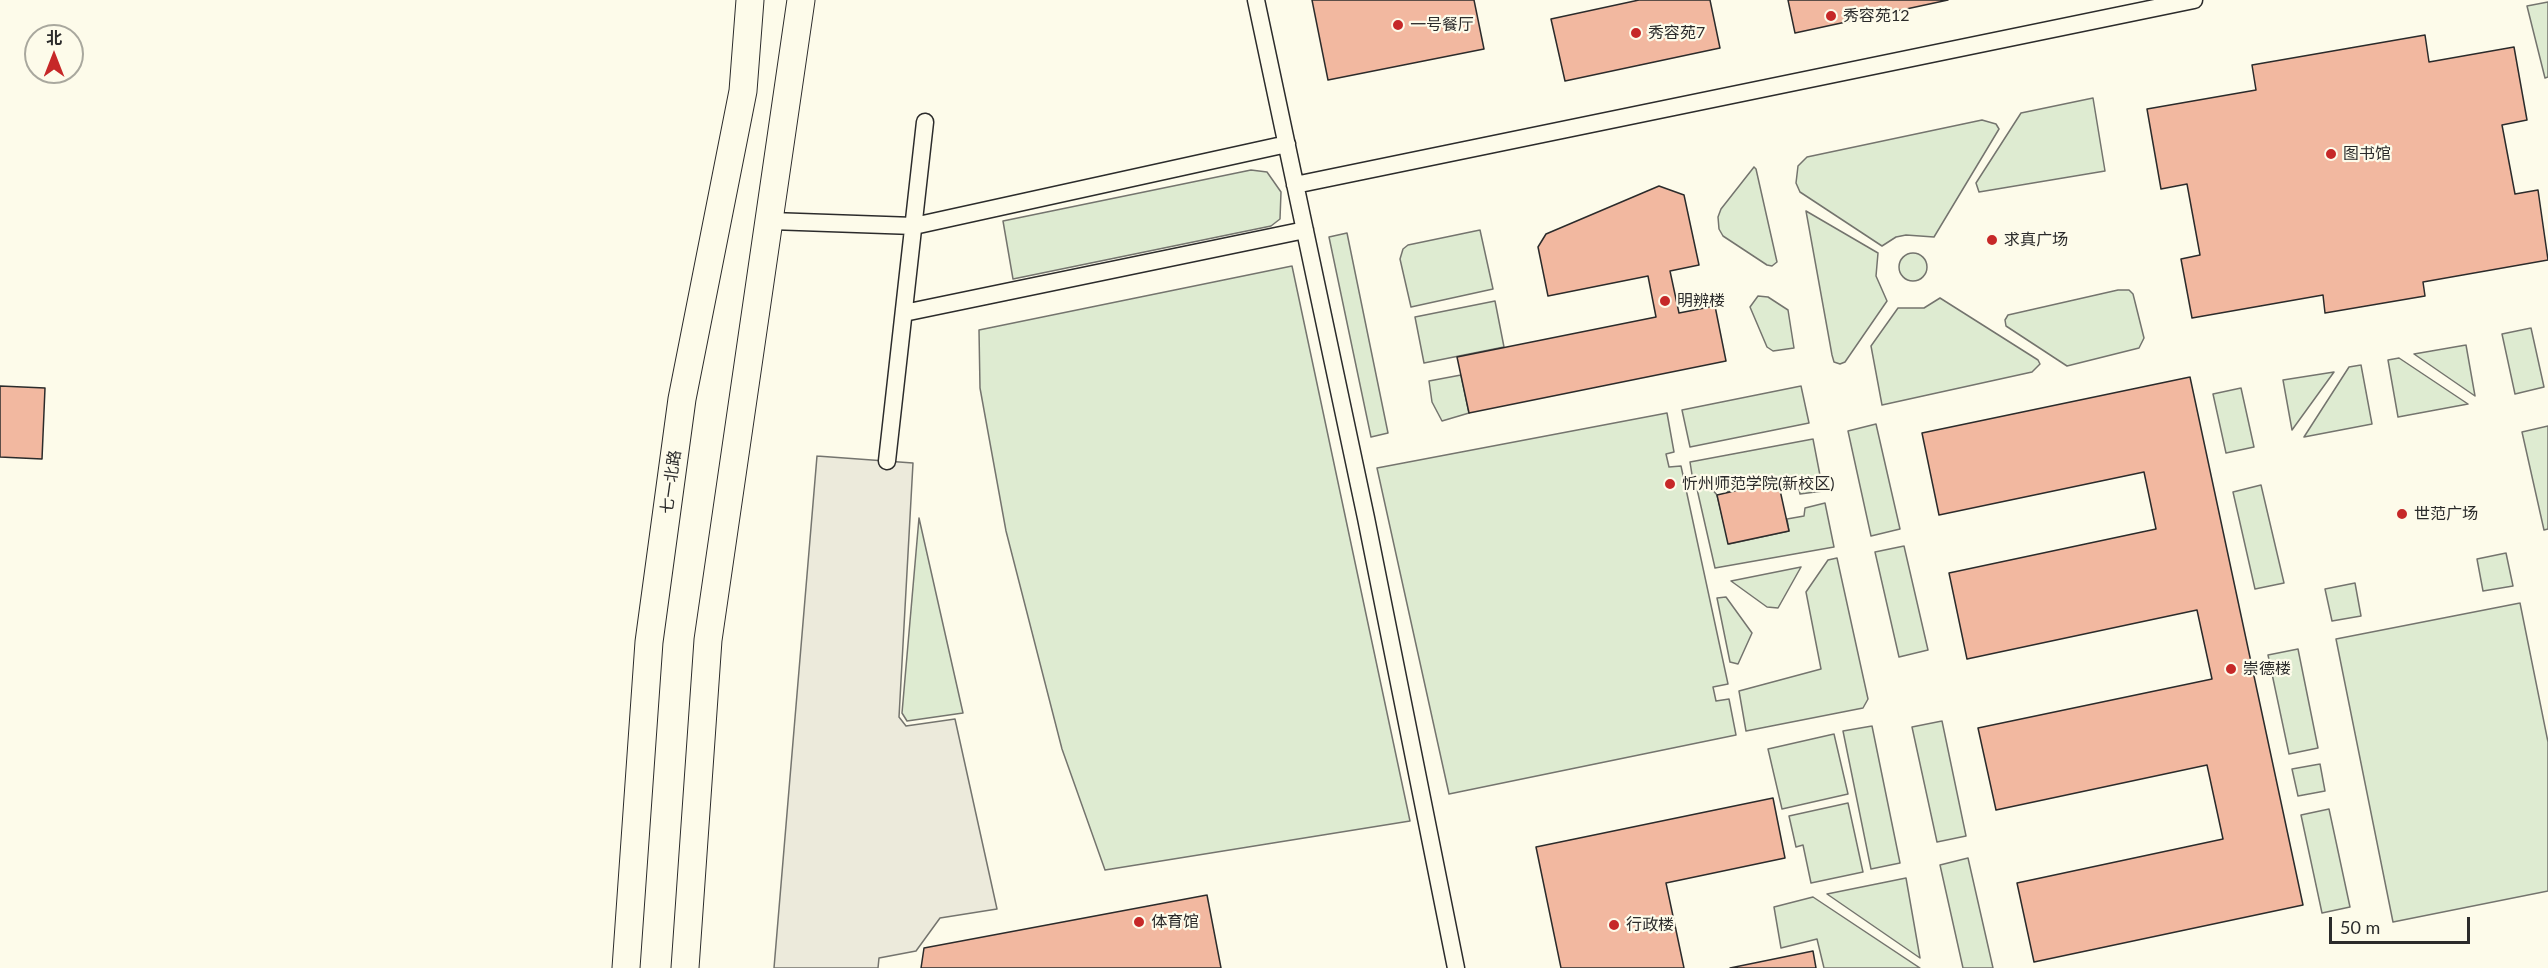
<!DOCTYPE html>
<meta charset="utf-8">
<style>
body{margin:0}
#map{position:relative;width:2548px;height:968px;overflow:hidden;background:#fdfbea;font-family:Lato,"Noto Sans SC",sans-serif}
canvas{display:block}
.north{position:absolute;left:24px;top:24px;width:60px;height:60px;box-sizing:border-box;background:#fdfbea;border:2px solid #a9a89e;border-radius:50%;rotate:0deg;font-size:16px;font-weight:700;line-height:24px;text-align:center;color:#2b2b2b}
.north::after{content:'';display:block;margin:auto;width:21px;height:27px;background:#c62828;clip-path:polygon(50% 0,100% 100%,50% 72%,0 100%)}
.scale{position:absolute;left:2329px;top:917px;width:141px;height:27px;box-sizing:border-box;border:3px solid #2b2b2b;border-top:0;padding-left:8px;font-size:18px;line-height:21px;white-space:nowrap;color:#2b2b2b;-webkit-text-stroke:4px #fdfbea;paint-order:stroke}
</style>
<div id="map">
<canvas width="2548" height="968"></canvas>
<div class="north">北</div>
<div class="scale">50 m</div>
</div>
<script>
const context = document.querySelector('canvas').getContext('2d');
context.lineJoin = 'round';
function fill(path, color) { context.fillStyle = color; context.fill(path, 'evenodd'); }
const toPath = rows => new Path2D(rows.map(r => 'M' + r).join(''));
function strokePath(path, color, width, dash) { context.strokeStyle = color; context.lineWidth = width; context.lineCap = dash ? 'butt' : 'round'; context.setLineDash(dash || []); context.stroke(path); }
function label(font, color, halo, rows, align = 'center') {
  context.font = font + ' Lato,"Noto Sans SC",sans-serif'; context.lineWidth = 4.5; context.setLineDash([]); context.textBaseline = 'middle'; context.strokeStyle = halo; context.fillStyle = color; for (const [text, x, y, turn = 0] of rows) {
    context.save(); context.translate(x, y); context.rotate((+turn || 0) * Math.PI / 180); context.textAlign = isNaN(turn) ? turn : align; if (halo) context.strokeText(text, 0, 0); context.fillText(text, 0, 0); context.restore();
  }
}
const green = toPath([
 [2548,2,2548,77,2545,78,2527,6,2548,2],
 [2093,98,2105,171,1979,192,1976,183,2021,113,2093,98],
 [1982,120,1996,124,1999,129,1934,237,1906,235,1896,237,1882,246,1800,192,1796,183,1798,166,1807,157,1982,120],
 [1754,167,1756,169,1777,262,1772,266,1767,265,1723,236,1719,229,1718,217,1721,209,1754,167],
 [1251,170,1267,172,1281,192,1280,219,1271,226,1013,279,1003,221,1251,170],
 [1806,211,1878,253,1876,276,1887,301,1845,362,1840,364,1834,362,1832,355,1806,211],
 [1480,230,1493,289,1411,307,1400,259,1403,249,1408,245,1480,230],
 [1347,233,1388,433,1371,437,1329,237,1347,233],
 '1899 267a14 14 0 1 1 28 0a14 14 0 1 1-28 0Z',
 [1292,266,1410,821,1105,870,1062,749,1006,531,980,388,979,330,1292,266],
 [2118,290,2129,290,2133,294,2144,338,2139,348,2067,366,2006,326,2005,320,2008,315,2118,290],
 [1758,296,1768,297,1788,310,1794,348,1773,351,1767,347,1750,307,1758,296],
 [1940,298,2038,360,2040,364,2032,372,1882,405,1871,346,1898,308,1924,308,1940,298],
 [1495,301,1504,347,1424,363,1415,317,1495,301],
 [2531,328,2544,387,2515,394,2502,334,2531,328],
 [2466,345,2475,396,2414,354,2466,345],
 [2399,358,2468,404,2398,417,2388,360,2399,358],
 [2361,365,2372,424,2304,437,2349,367,2361,365],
 [2334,372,2292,430,2283,380,2334,372],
 [1461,375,1469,413,1442,421,1432,402,1429,381,1461,375],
 [1801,386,1809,423,1690,447,1682,410,1801,386],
 [2241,388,2254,447,2226,453,2213,394,2241,388],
 [1667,413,1674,452,1666,454,1669,467,1681,466,1728,684,1713,687,1716,701,1729,699,1736,735,1449,794,1377,468,1667,413],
 [1876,424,1900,529,1871,536,1848,431,1876,424],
 [2548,426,2548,529,2544,530,2522,432,2548,426],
 [1813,439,1823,491,1800,494,1799,489,1780,491,1778,481,1727,492,1711,481,1693,481,1690,462,1813,439],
 [2261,485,2284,583,2255,589,2233,492,2261,485],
 [1711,488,1717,495,1729,544,1789,531,1787,519,1804,516,1805,508,1825,503,1834,547,1715,568,1697,489,1711,488],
 [919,518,963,713,907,721,902,713,919,518],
 [1904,546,1928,650,1899,657,1875,552,1904,546],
 [2506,553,2513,586,2483,591,2477,559,2506,553],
 [1837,558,1868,699,1863,708,1746,731,1739,691,1821,669,1806,592,1828,560,1837,558],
 [1801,567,1778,608,1767,607,1731,581,1801,567],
 [2355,583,2361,616,2332,621,2325,589,2355,583],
 [1726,597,1752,633,1738,664,1730,662,1717,598,1726,597],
 [2520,603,2548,742,2548,891,2393,922,2336,639,2520,603],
 [2298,649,2318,748,2289,754,2268,655,2298,649],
 [1942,721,1966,836,1937,842,1912,727,1942,721],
 [1872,726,1900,863,1871,869,1843,731,1872,726],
 [1834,734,1848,794,1782,809,1768,749,1834,734],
 [2320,764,2325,791,2298,796,2292,769,2320,764],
 [1848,803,1863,872,1811,883,1803,845,1796,847,1789,816,1848,803],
 [2329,809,2350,907,2322,913,2301,815,2329,809],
 [1968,858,1993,968,1963,968,1940,865,1968,858],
 [1906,878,1920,958,1827,894,1906,878],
 [1813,897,1920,968,1824,968,1817,939,1781,948,1774,907,1813,897]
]);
const parking = toPath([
 [817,456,913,463,899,717,906,726,955,719,997,909,940,918,916,951,879,958,878,968,774,968,817,456]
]);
const building = toPath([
 [1312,0,1474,0,1484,49,1328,80,1312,0],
 [1639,0,1710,0,1720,48,1565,81,1551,19,1639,0],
 [1788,0,1948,0,1795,33,1788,0],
 [2425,35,2429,62,2514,47,2527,120,2502,125,2515,194,2538,190,2548,260,2423,282,2425,296,2325,313,2323,295,2192,318,2181,259,2200,255,2187,184,2161,189,2147,109,2256,90,2252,65,2425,35],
 [1659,186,1684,195,1699,265,1670,271,1679,313,1715,306,1726,361,1469,413,1457,357,1656,317,1648,276,1548,296,1538,247,1546,234,1659,186],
 [2190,377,2303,905,2034,962,2017,883,2223,839,2207,765,1996,810,1978,728,2212,679,2197,610,1967,659,1949,573,2156,529,2144,472,1939,515,1922,433,2190,377],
 [0,386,45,388,42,459,0,457,0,386],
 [1778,481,1789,531,1728,544,1717,495,1778,481],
 [1773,798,1785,858,1666,883,1684,968,1561,968,1536,847,1773,798],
 [1207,895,1221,968,921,968,924,948,1207,895],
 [1813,951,1816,968,1730,968,1813,951]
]);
const street = toPath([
 [1256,0,1366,518,1456,968],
 [1295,185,2194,0],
 [771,221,914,226,1287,144],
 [904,313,1305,230],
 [887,461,925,122]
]);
const primary = toPath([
 [626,968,649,642,682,399,743,91,750,0],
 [685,968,708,640,801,0]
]);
const markers = [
 [1831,16,6,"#c62828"],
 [1398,25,6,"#c62828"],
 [1636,33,6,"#c62828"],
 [2331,154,6,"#c62828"],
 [1992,240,6,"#c62828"],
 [1665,301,6,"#c62828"],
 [1670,484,6,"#c62828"],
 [2402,514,6,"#c62828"],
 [2231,669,6,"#c62828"],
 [1139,922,6,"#c62828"],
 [1614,925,6,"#c62828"]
];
const poiNames = [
 ["秀容苑12",1843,16],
 ["一号餐厅",1410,25],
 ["秀容苑7",1648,33],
 ["图书馆",2343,154],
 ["求真广场",2004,240],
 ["明辨楼",1677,301],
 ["忻州师范学院(新校区)",1682,484],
 ["世范广场",2414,514],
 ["崇德楼",2243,669],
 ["体育馆",1151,922],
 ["行政楼",1626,925]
];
const streetNames = [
 ["七一北路",671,482,-82]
];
fill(green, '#deebd1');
strokePath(green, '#74746e', 1.5);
fill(parking, '#eceadb');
strokePath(parking, '#74746e', 1.5);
fill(building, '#f2b8a0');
strokePath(building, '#2b2b2b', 1.5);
strokePath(street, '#2b2b2b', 19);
strokePath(primary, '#2b2b2b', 29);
strokePath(street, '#fdfbea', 16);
strokePath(primary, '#fdfbea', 27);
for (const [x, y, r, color] of markers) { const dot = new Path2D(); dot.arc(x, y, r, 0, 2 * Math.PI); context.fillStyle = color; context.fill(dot); strokePath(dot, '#fdfbea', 2); }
label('16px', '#2b2b2b', '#fdfbea', poiNames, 'left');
label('16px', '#2b2b2b', '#fdfbea', streetNames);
</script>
